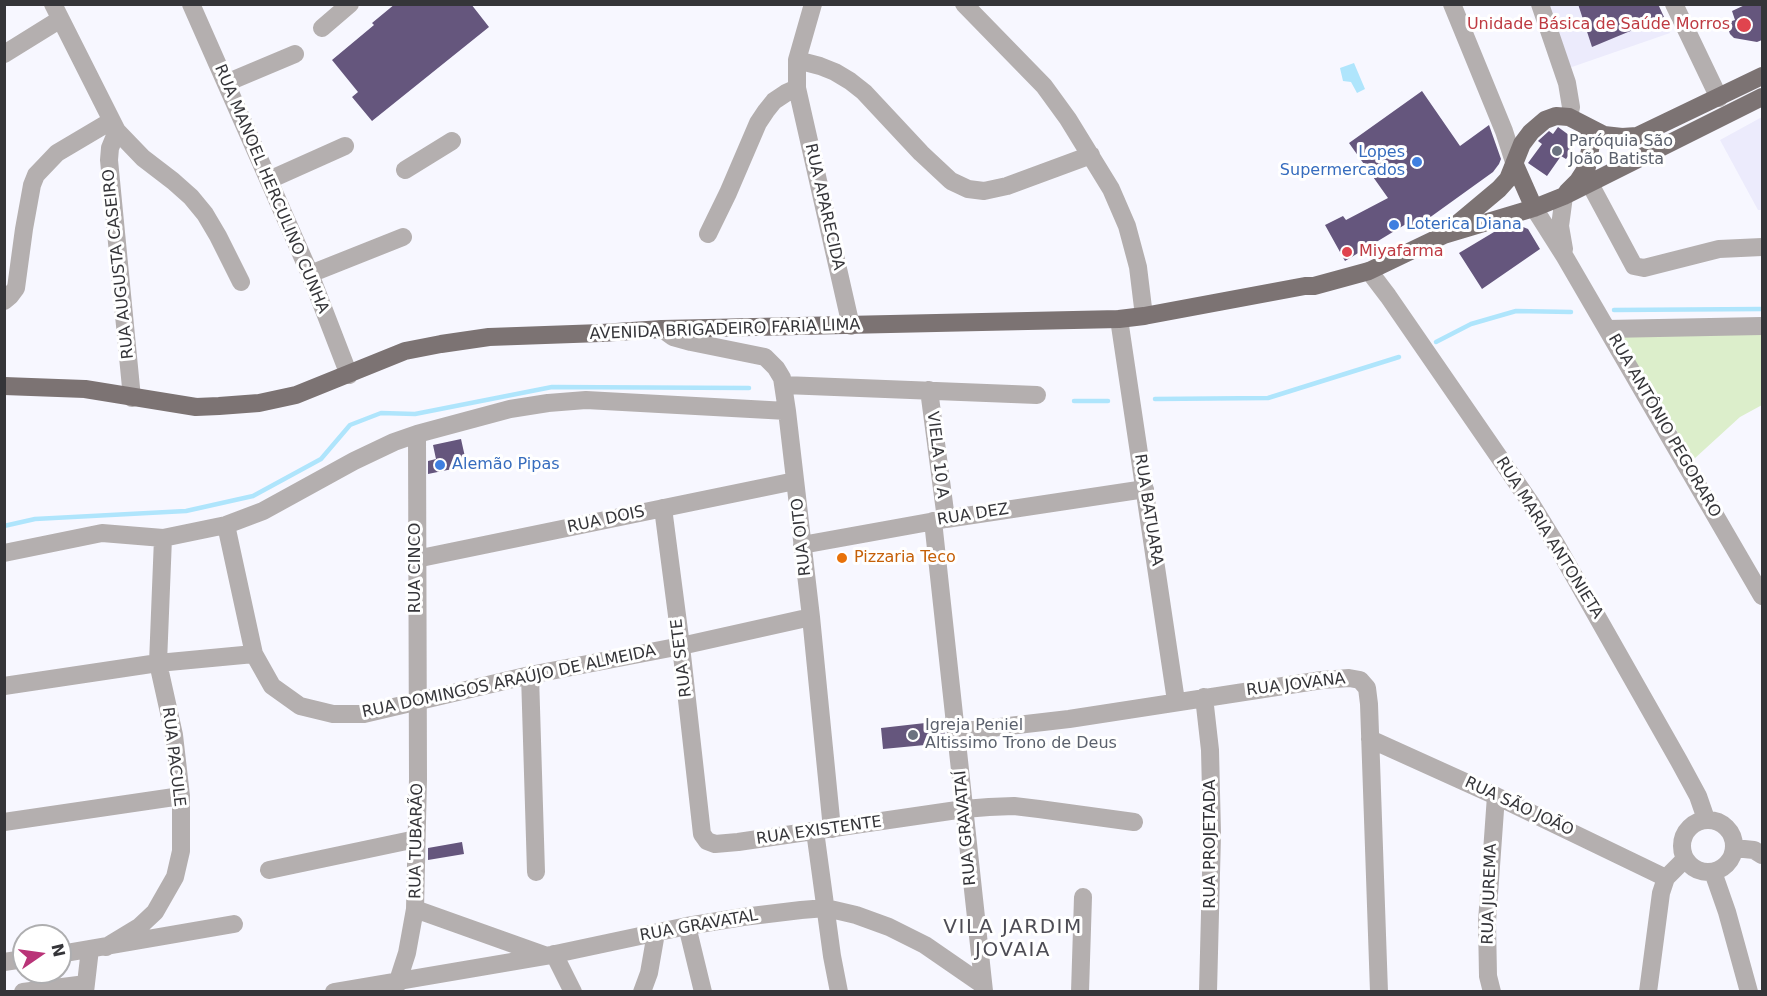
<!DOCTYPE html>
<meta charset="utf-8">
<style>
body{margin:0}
#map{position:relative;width:1767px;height:996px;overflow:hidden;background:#f7f7ff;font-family:"DejaVu Sans",sans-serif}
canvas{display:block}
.frame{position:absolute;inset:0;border:6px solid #353539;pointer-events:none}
.north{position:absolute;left:12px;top:924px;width:60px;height:60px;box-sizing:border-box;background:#fff;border:2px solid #aeaeb0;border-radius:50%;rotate:77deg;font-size:16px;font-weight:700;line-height:24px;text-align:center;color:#353539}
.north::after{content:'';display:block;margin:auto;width:21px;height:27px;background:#b93478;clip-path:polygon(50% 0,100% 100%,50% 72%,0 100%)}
</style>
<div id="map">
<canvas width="1767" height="996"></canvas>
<div class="frame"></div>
<div class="north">N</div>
</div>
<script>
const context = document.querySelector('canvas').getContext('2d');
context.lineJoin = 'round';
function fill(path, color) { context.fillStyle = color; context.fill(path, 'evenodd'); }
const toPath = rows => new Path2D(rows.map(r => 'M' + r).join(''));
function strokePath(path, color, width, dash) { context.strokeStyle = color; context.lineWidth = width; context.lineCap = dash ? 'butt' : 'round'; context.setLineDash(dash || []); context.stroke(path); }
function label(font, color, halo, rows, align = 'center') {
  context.font = font + ' "DejaVu Sans",sans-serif'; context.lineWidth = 6; context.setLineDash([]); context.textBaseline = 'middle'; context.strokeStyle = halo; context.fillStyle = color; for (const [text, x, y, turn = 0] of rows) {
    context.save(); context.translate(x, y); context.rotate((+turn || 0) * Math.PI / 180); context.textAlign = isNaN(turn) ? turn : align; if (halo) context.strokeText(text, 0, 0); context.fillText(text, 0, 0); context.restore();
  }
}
const built = toPath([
 [1547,5,1657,5,1670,33,1569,68],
 [1762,117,1762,210,1758,210,1720,140]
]);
const green = toPath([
 [1762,332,1762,405,1740,417,1694,459,1618,335]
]);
const water = toPath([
 [1354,63,1365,89,1357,93,1351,82,1343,81,1340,68]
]);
const stream = toPath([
 [1614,310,1762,309],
 [1436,342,1471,324,1516,311,1571,312],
 [1155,399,1268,398,1399,357],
 [1074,401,1108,401],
 [4,526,35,519,186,511,253,496,321,459,350,425,381,413,415,414,552,387,749,388]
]);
const building = toPath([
 [395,4,471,4,489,27,372,121,352,97,358,92,332,60,374,25,372,23],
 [1578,4,1658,4,1664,17,1592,47],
 [1747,4,1762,4,1762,40,1757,42,1734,38,1730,34,1726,23,1735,20,1732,11],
 [1422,91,1460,146,1489,125,1501,159,1499,164,1493,172,1411,231,1406,224,1345,261,1325,225,1343,216,1346,220,1388,198,1349,143],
 [1558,127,1573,138,1568,145,1573,149,1566,159,1561,156,1547,176,1528,163,1542,144,1538,141,1539,140,1549,131,1553,134],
 [1518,225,1528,229,1540,249,1482,289,1459,253,1494,232],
 [461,439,467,466,428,474,428,461,436,459,433,445],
 [943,721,946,743,883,749,881,728],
 [462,842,464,854,428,860,428,848]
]);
const minor = toPath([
 [53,4,117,131,143,158,173,181,191,197,205,214,218,236,241,282],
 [191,4,310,274,349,375],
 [964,4,1044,86,1068,119,1111,189,1127,226,1138,267,1144,316],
 [1452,4,1504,131,1515,165],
 [1540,4,1567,83,1571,107,1569,117],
 [1674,4,1719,98],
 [322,28,350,4],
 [4,54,59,20],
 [797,60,820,66,835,72,850,81,864,92,921,153,951,181,968,189,984,191,1007,186,1091,155],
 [226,83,295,54],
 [797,88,851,326],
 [117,131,110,148,109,160,132,398],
 [405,170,452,141],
 [269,180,345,146],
 [1590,184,1634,266,1644,268,1719,249,1762,247],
 [1534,208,1565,257,1762,596],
 [708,234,728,193,758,123,766,111,774,101,786,93,797,88,797,60,813,4],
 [1564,249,1560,226,1564,196],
 [1369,271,1388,296,1530,502,1557,546,1679,761,1698,796,1706,819],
 [310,274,403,237],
 [4,301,10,296,16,288,24,229,32,185,36,175,57,153,111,121],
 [1119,319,1176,701],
 [662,329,673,337,691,342,765,357,776,368,782,378,787,411,811,617,832,829],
 [1607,329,1762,326],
 [784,385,1037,395],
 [929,390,946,519],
 [663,508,681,646,702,834,707,841,715,844,738,842,964,809,989,807,1014,806,1039,809,1134,822],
 [933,521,984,991],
 [226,525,254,654,272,686,300,706,333,714,364,714,530,675,681,646,811,617],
 [802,545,946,519,1145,489],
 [4,553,102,533,163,538,226,525,263,511,354,461,394,442,417,434,510,409,548,403,586,400,787,411],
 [416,559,795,481],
 [530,675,536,872],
 [4,686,158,663,254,654],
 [1204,697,1210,750,1212,834,1208,992],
 [957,732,1069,719,1322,680,1349,678,1360,680,1367,688,1369,704,1379,992],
 [1370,739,1496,796,1666,878],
 '1682 846a26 26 0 1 1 52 0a26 26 0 1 1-52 0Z',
 [4,822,181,796],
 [815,831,832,956,839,992],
 [1734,848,1754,850,1762,855],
 [269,870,416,839],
 [1713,872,1727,912,1749,992],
 [415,909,544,955],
 [687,926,703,992],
 [106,947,139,927,155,912,175,877,181,851,181,796,174,735,158,663,163,538],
 [60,954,234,924],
 [554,954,573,992],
 [4,962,24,959],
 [395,990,407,953,415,909,418,779,417,434],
 [23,992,86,984],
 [85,992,90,949],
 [334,992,546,956,687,926,743,917,801,910,826,908,856,915,889,927,925,945,983,985],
 [642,992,649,973,656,933],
 [1080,992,1083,897],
 [1492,992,1488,976,1487,922,1496,796],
 [1648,992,1661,893,1666,878,1685,859]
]);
const major = toPath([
 [1515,165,1534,208],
 [1567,192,1578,181,1587,167,1591,144,1589,128],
 [1450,230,1499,189,1508,179,1522,144,1531,132,1545,120,1556,116,1569,117,1604,135,1622,137,1637,136,1762,76],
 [4,386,85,389,196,407,219,406,259,403,296,395,405,351,441,344,489,337,601,333,662,329,1119,319,1144,316,1305,286,1314,286,1369,271,1444,235,1534,208,1564,196,1762,97]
]);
const markers = [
 [1744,25,8,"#e0444e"],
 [1557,151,6,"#6b7280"],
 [1417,162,6,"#3f7fe0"],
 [1394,225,6,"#3f7fe0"],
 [1347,252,6,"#e0444e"],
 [440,465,6,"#3f7fe0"],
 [842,558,6,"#e8710a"],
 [913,735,6,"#6b7280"]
];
const healthNames = [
 ["Unidade Básica de Saúde Morros",1730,25],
 ["Miyafarma",1359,252,"left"]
];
const worshipNames = [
 ["Paróquia São",1569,142],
 ["João Batista",1569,160],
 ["Igreja Peniel",925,726],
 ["Altissimo Trono de Deus",925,744]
];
const shopNames = [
 ["Lopes",1405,153,"right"],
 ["Supermercados",1405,171,"right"],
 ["Loterica Diana",1406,225],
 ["Alemão Pipas",452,465]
];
const streetNames = [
 ["RUA MANOEL HERCULINO CUNHA",271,189,67],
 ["RUA APARECIDA",824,207,77],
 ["RUA AUGUSTA CASEIRO",119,264,-96],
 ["AVENIDA BRIGADEIRO FARIA LIMA",725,330,-2],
 ["RUA ANTÔNIO PEGORARO",1664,426,60],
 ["VIELA 10 A",937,455,83],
 ["RUA BATUARA",1148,510,81],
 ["RUA DEZ",973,515,-9],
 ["RUA DOIS",606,520,-12],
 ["RUA OITO",802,537,-96],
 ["RUA MARIA ANTONIETA",1549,538,58],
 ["RUA CINCO",416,568,-90],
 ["RUA SETE",682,658,-97],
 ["RUA DOMINGOS ARAÚJO DE ALMEIDA",509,682,-12],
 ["RUA JOVANA",1296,685,-7],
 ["RUA PACULE",173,757,83],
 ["RUA SÃO JOÃO",1519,807,25],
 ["RUA GRAVATAÍ",966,828,-95],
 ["RUA EXISTENTE",819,831,-8],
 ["RUA TUBARÃO",417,841,-89],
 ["RUA PROJETADA",1211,844,-90],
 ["RUA JUREMA",1490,894,-88],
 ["RUA GRAVATAL",699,926,-10]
];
const foodNames = [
 ["Pizzaria Teco",854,558]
];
const quarterNames = [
 ["VILA JARDIM",1013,928],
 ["JOVAIA",1013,951]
];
fill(built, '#ecebfc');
fill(green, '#dceecb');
fill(water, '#afe5fc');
strokePath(stream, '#afe5fc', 4.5);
fill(building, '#65567d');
strokePath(minor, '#b4afaf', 18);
strokePath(major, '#7c7373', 18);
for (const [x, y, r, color] of markers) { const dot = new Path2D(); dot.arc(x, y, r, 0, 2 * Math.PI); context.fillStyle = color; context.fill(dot); strokePath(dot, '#fff', 2); }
label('16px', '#be3a42', '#fff', healthNames, 'right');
label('16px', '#5b616d', '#fff', worshipNames, 'left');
label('16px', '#366cbe', '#fff', shopNames, 'left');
label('16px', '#353539', '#fff', streetNames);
label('16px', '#c56008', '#fff', foodNames, 'left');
context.letterSpacing = '1.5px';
label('20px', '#4e4d55', '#fff', quarterNames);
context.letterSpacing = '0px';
</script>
